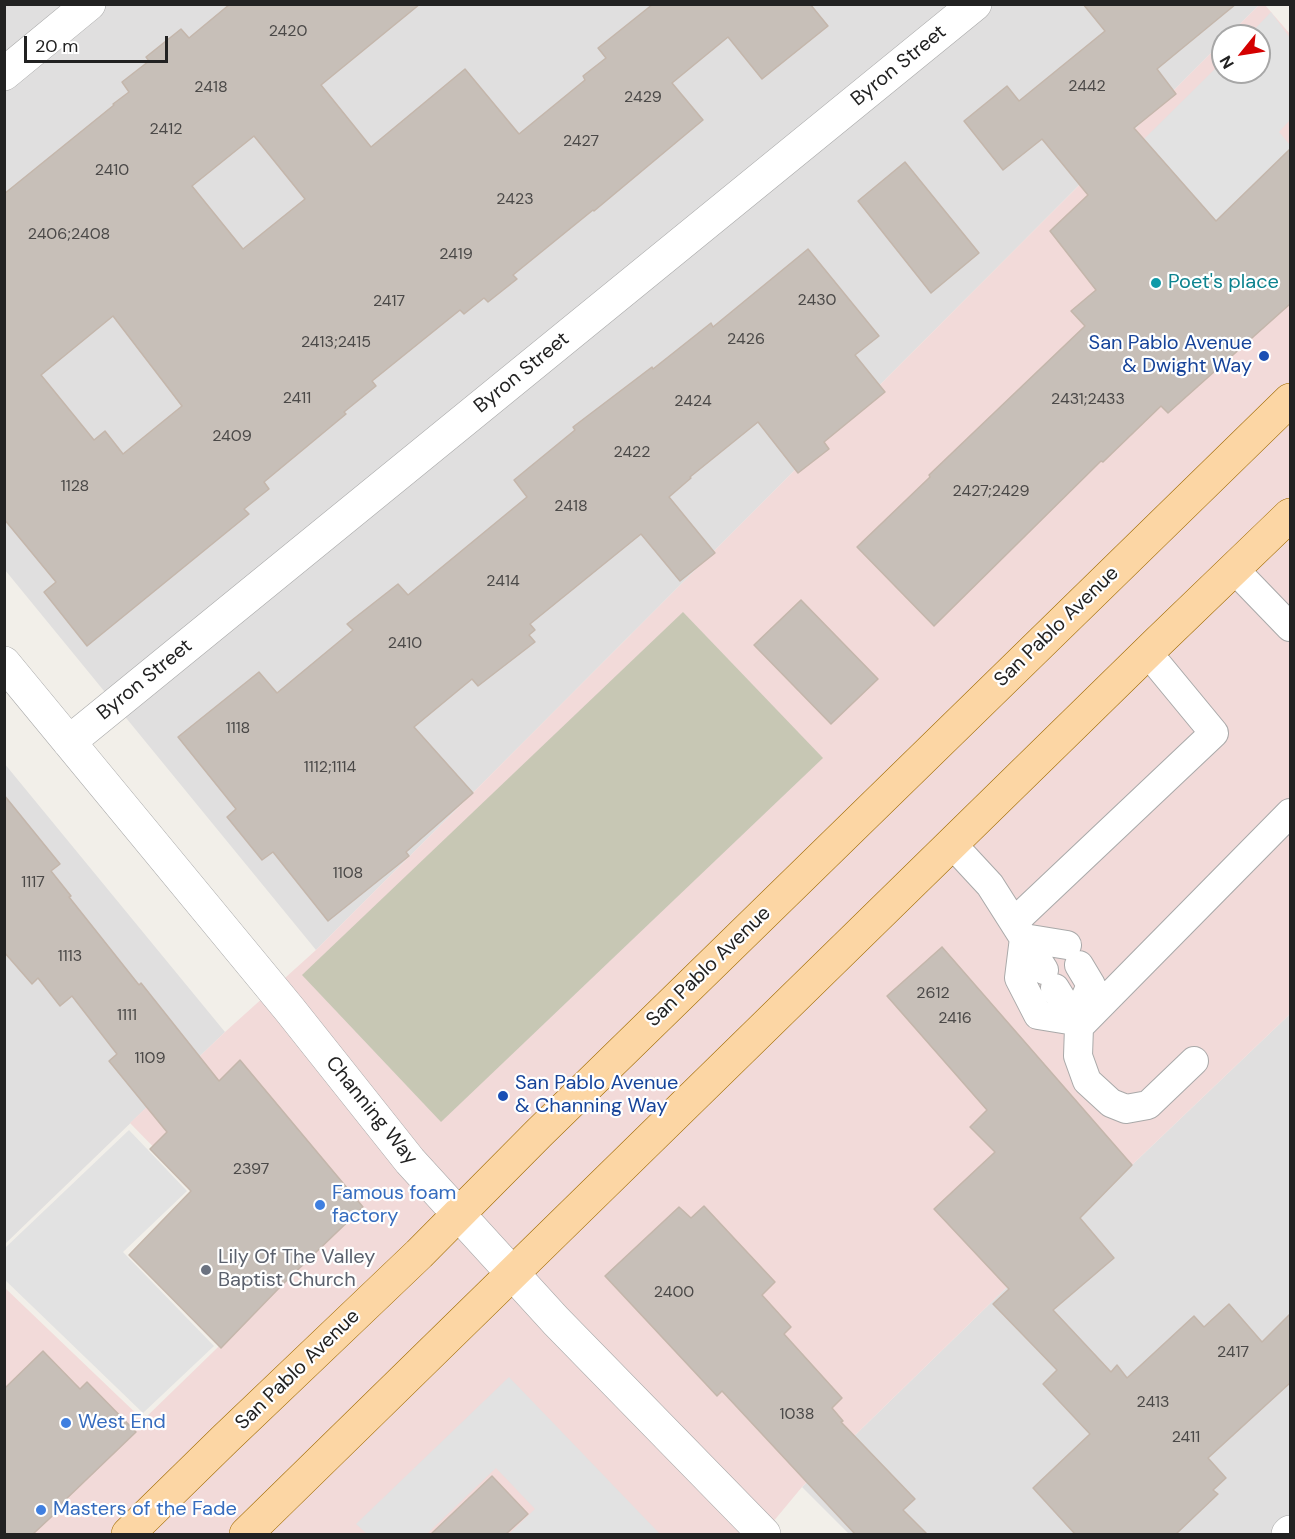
<!DOCTYPE html>
<style>
body{margin:0}
#map{position:relative;width:1295px;height:1539px;overflow:hidden;background:#f2efe9;font-family:"DM Sans",sans-serif}
canvas{display:block}
.frame{position:absolute;inset:0;border:6px solid #222;pointer-events:none}
.north{position:absolute;left:1211px;top:24px;width:60px;height:60px;box-sizing:border-box;background:#fff;border:2px solid #a7a7a7;border-radius:50%;rotate:240deg;font-size:16px;font-weight:700;line-height:24px;text-align:center;color:#222}
.north::after{content:'';display:block;margin:auto;width:21px;height:27px;background:#d40000;clip-path:polygon(50% 0,100% 100%,50% 72%,0 100%)}
.scale{position:absolute;left:24px;top:36px;width:144px;height:27px;box-sizing:border-box;border:3px solid #222;border-top:0;padding-left:8px;font-size:18px;line-height:21px;white-space:nowrap;color:#222;-webkit-text-stroke:4px #fff;paint-order:stroke}
</style>
<div id="map">
<canvas width="1295" height="1539"></canvas>
<div class="frame"></div>
<div class="north">N</div>
<div class="scale">20 m</div>
</div>
<script>
const context = document.querySelector('canvas').getContext('2d');
context.lineJoin = 'round';
function fill(path, color) { context.fillStyle = color; context.fill(path, 'evenodd'); }
const toPath = rows => new Path2D(rows.map(r => 'M' + r).join(''));
function strokePath(path, color, width, dash) { context.strokeStyle = color; context.lineWidth = width; context.lineCap = dash ? 'butt' : 'round'; context.setLineDash(dash || []); context.stroke(path); }
function label(font, color, halo, rows, align = 'center') {
  context.font = font + ' "DM Sans",sans-serif'; context.lineWidth = 4.5; context.setLineDash([]); context.textBaseline = 'middle'; context.strokeStyle = halo; context.fillStyle = color; for (const [text, x, y, turn = 0] of rows) {
    context.save(); context.translate(x, y); context.rotate((+turn || 0) * Math.PI / 180); context.textAlign = isNaN(turn) ? turn : align; if (halo) context.strokeText(text, 0, 0); context.fillText(text, 0, 0); context.restore();
  }
}
const residential = toPath([
 [4,5,1259,5,1228,36,1223,36,1223,41,316,950,5,570],
 [4,763,225,1032,5,1244,4,1244],
 [1290,1014,1290,1534,849,1534,802,1487,1132,1165]
]);
const commercial = toPath([
 [1259,5,1265,5,1290,34,1290,1014,1132,1165,802,1487,763,1534,5,1534,4,1287,143,1420,285,1282,130,1123,225,1032,316,950,1223,41,1223,72,1259,72,1259,36,1228,36]
]);
const construction = toPath([
 [683,612,823,758,441,1122,302,975]
]);
const parking = toPath([
 [1271,12,1290,38,1290,120,1279,132,1290,145,1290,149,1216,221,1144,139,1223,61,1223,72,1259,72,1259,36,1248,36],
 [129,1130,187,1191,123,1252,214,1346,143,1413,4,1279,5,1248],
 [509,1377,660,1534,509,1534,535,1509,496,1468,427,1534,367,1534,356,1524]
]);
const building = toPath([
 [230,4,420,4,321,85,371,147,465,69,519,134,585,80,583,76,606,58,598,48,653,4,810,4,828,26,762,79,728,37,672,83,703,120,594,211,593,210,513,275,517,279,488,302,484,298,464,314,460,310,372,381,376,386,344,412,346,414,264,482,269,489,244,509,249,514,87,646,44,592,56,582,4,519,4,194,114,105,113,104,129,92,122,82,149,61,146,57,181,29,189,38,230,4],
 [254,136,305,199,243,249,192,186,254,136],
 [113,316,182,406,123,454,105,431,94,440,41,375,113,316],
 [1083,4,1236,4,1157,69,1176,94,1134,128,1216,221,1290,149,1290,304,1168,413,1161,406,1103,462,1101,461,934,626,857,547,930,477,929,475,1085,326,1071,311,1096,290,1050,231,1088,195,1042,139,1003,170,964,121,1007,86,1019,101,1105,31,1083,4],
 [905,162,979,253,931,293,858,201,905,162],
 [808,249,879,336,855,355,885,392,824,442,829,449,798,473,758,422,690,477,691,478,669,497,715,553,680,581,641,534,530,624,535,630,529,635,535,642,478,686,472,679,414,727,473,793,406,852,409,856,328,921,273,852,262,860,227,817,236,809,178,737,259,672,277,693,353,630,347,624,398,584,408,595,527,497,514,480,575,430,573,427,652,367,653,369,711,323,713,327,808,249],
 [801,600,878,679,831,724,754,645,801,600],
 [4,795,60,864,51,871,71,896,69,897,139,985,141,983,219,1081,240,1060,363,1207,282,1285,221,1348,129,1255,191,1191,150,1149,167,1132,109,1061,117,1054,72,996,60,1006,38,978,32,984,4,952,4,795],
 [942,947,1132,1165,1080,1218,1114,1258,1053,1310,1111,1372,1117,1365,1127,1378,1194,1316,1204,1327,1229,1304,1262,1342,1290,1314,1290,1383,1208,1458,1226,1478,1213,1490,1218,1494,1176,1534,1075,1534,1033,1488,1090,1434,1043,1384,1057,1370,993,1304,1009,1289,934,1209,995,1152,970,1127,987,1110,887,996,942,947],
 [704,1206,775,1282,762,1295,791,1327,784,1334,842,1398,832,1408,843,1421,841,1422,915,1499,903,1510,927,1534,855,1534,722,1391,717,1396,605,1276,679,1207,691,1218,704,1206],
 [43,1351,80,1389,87,1382,136,1432,62,1503,64,1505,33,1534,4,1534,4,1389,43,1351],
 [492,1476,528,1514,506,1534,431,1534,492,1476]
]);
const service = toPath([
 [1235,570,1290,627],
 [952,844,990,885,1044,970],
 [1014,922,1214,733,1148,653],
 [1024,938,1019,978,1038,1015,1075,1021],
 [1024,938,1067,945],
 [1055,988,1079,1027,1078,1056,1087,1081,1111,1103,1126,1109,1148,1105,1194,1061],
 [1075,1021,1091,985,1079,965],
 [1079,1027,1290,813]
]);
const minor = toPath([
 [4,74,89,4],
 [4,663,290,1010,410,1161,556,1321,764,1534],
 [69,742,975,4],
 [1288,1534,1290,1532]
]);
const primary = toPath([
 [128,1534,225,1439,419,1254,539,1133,1290,400],
 [246,1534,1157,643,1290,515]
]);
const markers = [
 [1156,283,6,"#0f9aa8"],
 [1264,356,6,"#1a4fb4"],
 [503,1096,6,"#1a4fb4"],
 [320,1205,6,"#3f7fe0"],
 [206,1270,6,"#6b7280"],
 [66,1423,6,"#3f7fe0"],
 [41,1510,6,"#3f7fe0"]
];
const numberNames = [
 ["2420",288,32],
 ["2442",1087,87],
 ["2418",211,88],
 ["2429",643,98],
 ["2412",166,130],
 ["2427",581,142],
 ["2410",112,171],
 ["2423",515,200],
 ["2406;2408",69,235],
 ["2419",456,255],
 ["2430",817,301],
 ["2417",389,302],
 ["2426",746,340],
 ["2413;2415",336,343],
 ["2411",297,399],
 ["2431;2433",1088,400],
 ["2424",693,402],
 ["2409",232,437],
 ["2422",632,453],
 ["1128",75,487],
 ["2427;2429",991,492],
 ["2418",571,507],
 ["2414",503,582],
 ["2410",405,644],
 ["1118",238,729],
 ["1112;1114",330,768],
 ["1108",348,874],
 ["1117",33,883],
 ["1113",70,957],
 ["2612",933,994],
 ["1111",127,1016],
 ["2416",955,1019],
 ["1109",150,1059],
 ["2397",251,1170],
 ["2400",674,1293],
 ["2417",1233,1353],
 ["2413",1153,1403],
 ["1038",797,1415],
 ["2411",1186,1438]
];
const streetNames = [
 ["Byron Street",899,66,-39],
 ["Byron Street",522,373,-39],
 ["San Pablo Avenue",1057,627,-44],
 ["Byron Street",145,680,-39],
 ["San Pablo Avenue",709,967,-44],
 ["Channing Way",371,1111,51],
 ["San Pablo Avenue",298,1370,-44]
];
const cultureNames = [
 ["Poet's place",1168,283]
];
const transitNames = [
 ["San Pablo Avenue",1252,344],
 ["& Dwight Way",1252,367],
 ["San Pablo Avenue",515,1084,"left"],
 ["& Channing Way",515,1107,"left"]
];
const shopNames = [
 ["Famous foam",332,1194],
 ["factory",332,1217],
 ["West End",78,1423],
 ["Masters of the Fade",53,1510]
];
const worshipNames = [
 ["Lily Of The Valley",218,1258],
 ["Baptist Church",218,1281]
];
fill(residential, '#e0dfdf');
fill(commercial, '#f2dad9');
fill(construction, '#c7c7b4');
fill(parking, '#e2e2e2');
fill(building, '#c7bfb8');
strokePath(building, '#c4b6ab', 1.5);
strokePath(service, '#a9a9a9', 30);
strokePath(minor, '#a9a9a9', 34);
strokePath(primary, '#a06b00', 34);
strokePath(service, '#fff', 28);
strokePath(minor, '#fff', 33);
strokePath(primary, '#fcd6a4', 33);
for (const [x, y, r, color] of markers) { const dot = new Path2D(); dot.arc(x, y, r, 0, 2 * Math.PI); context.fillStyle = color; context.fill(dot); strokePath(dot, '#fff', 2); }
label('16px', '#4b4948', null, numberNames);
label('20px', '#222', '#fff', streetNames);
label('20px', '#0d838f', '#fff', cultureNames, 'left');
label('20px', '#164399', '#fff', transitNames, 'right');
label('20px', '#366cbe', '#fff', shopNames, 'left');
label('20px', '#5b616d', '#fff', worshipNames, 'left');
</script>
